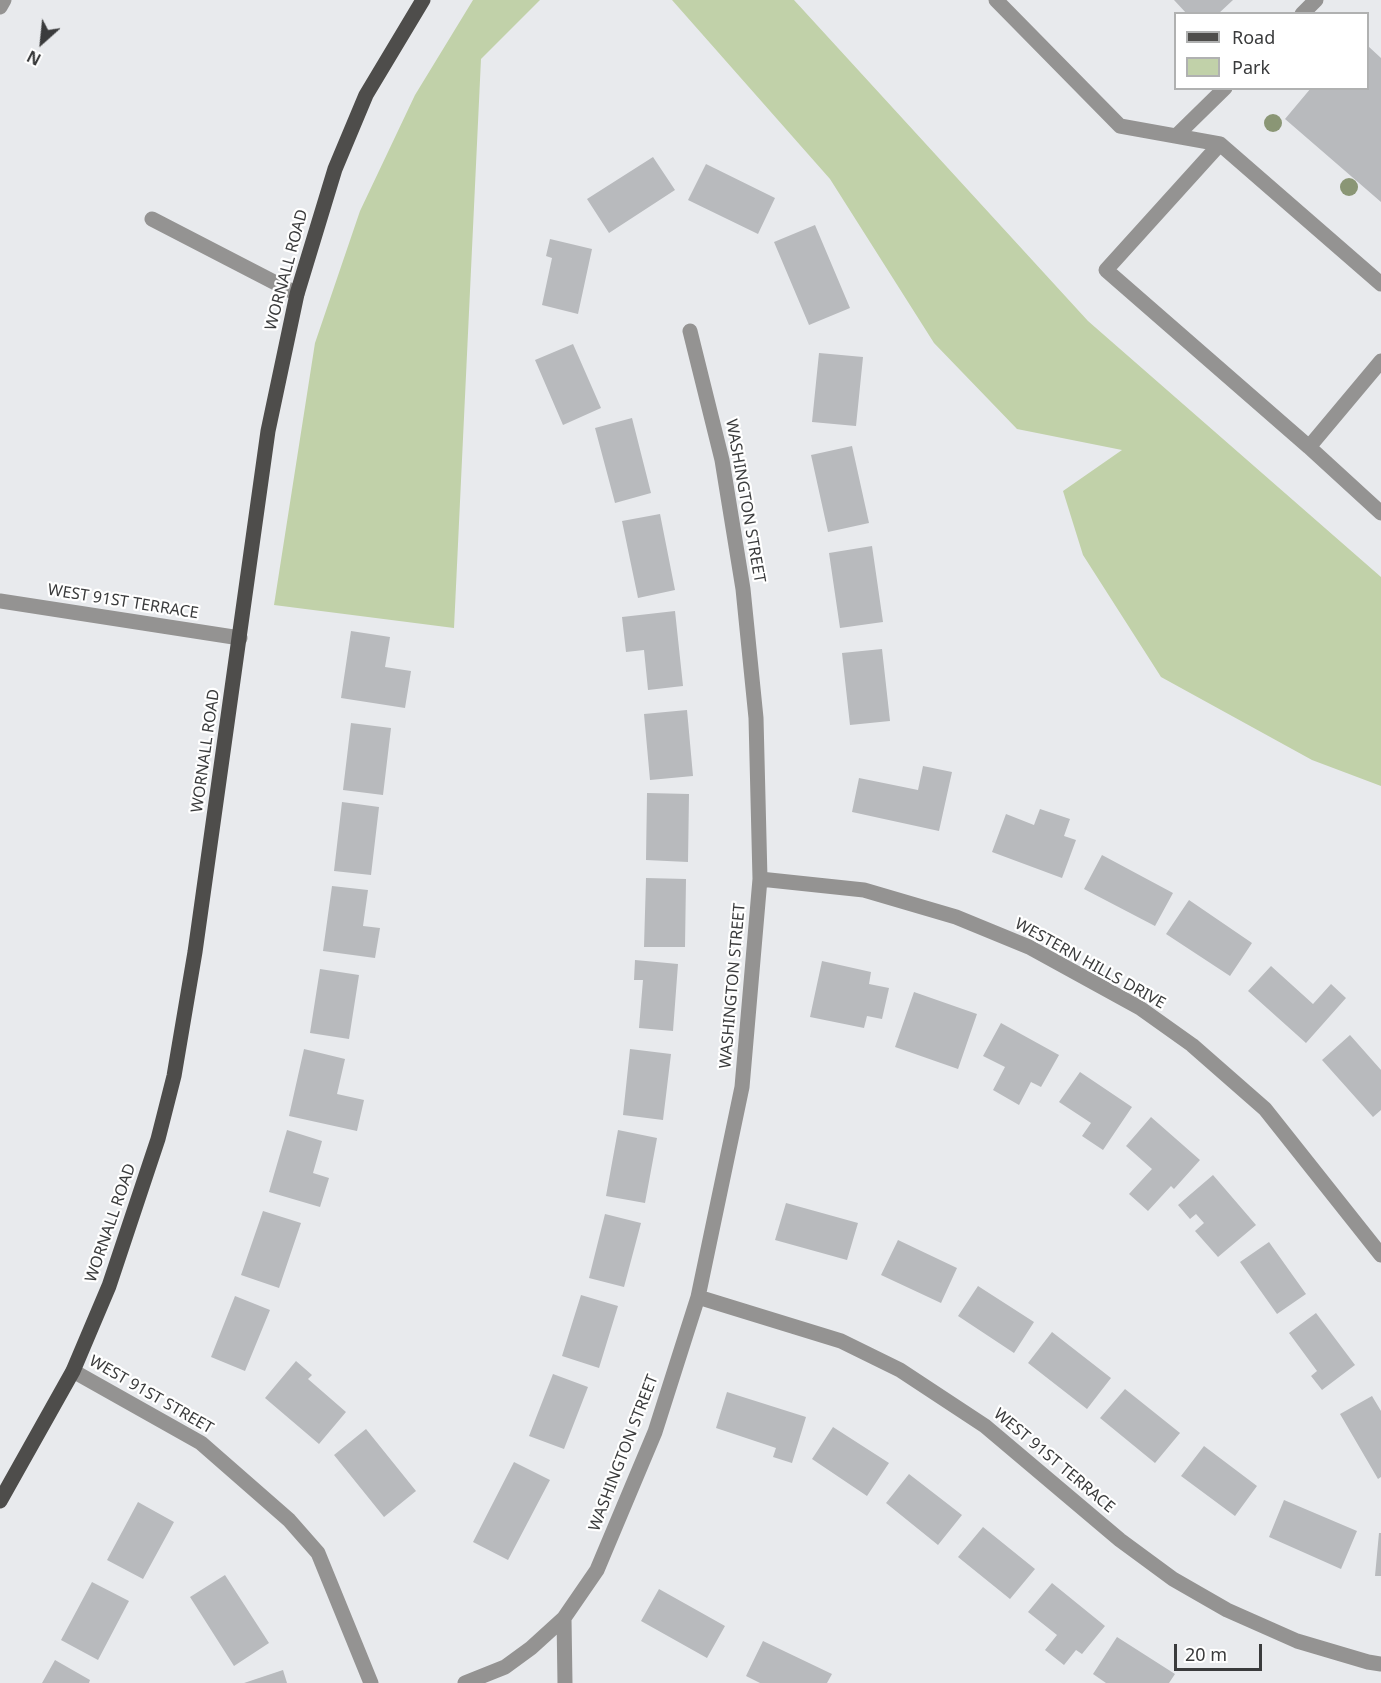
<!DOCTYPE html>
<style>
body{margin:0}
#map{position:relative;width:1381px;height:1683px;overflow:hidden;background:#e8eaed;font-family:"Noto Sans",sans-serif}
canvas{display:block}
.legend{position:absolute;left:1174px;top:12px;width:195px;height:78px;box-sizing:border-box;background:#fff;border:2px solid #b0b1b1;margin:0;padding:8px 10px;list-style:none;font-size:18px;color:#3a3b3c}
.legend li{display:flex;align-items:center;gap:12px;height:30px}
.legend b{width:30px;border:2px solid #b0b1b1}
.north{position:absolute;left:12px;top:12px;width:60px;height:60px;-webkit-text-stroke:4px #fff;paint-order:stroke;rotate:207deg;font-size:16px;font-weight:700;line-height:24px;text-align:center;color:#3a3b3c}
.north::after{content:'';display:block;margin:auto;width:21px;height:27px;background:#3a3b3c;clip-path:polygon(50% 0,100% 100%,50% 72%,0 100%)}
.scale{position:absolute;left:1174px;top:1644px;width:88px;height:27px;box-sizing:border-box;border:3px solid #3a3b3c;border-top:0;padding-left:8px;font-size:18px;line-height:21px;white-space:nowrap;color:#3a3b3c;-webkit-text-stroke:4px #fff;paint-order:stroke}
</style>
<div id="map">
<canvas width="1381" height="1683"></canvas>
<ul class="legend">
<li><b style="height:8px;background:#4e4d4b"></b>Road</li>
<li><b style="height:16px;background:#c1d1a9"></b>Park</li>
</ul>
<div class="north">N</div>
<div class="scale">20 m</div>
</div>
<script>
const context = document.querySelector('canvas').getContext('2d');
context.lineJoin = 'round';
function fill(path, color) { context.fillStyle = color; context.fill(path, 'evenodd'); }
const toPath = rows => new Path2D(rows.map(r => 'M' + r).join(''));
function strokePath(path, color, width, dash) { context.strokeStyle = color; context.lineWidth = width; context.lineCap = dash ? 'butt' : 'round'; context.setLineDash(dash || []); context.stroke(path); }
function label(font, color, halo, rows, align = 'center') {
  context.font = font + ' "Noto Sans",sans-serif'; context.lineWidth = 4.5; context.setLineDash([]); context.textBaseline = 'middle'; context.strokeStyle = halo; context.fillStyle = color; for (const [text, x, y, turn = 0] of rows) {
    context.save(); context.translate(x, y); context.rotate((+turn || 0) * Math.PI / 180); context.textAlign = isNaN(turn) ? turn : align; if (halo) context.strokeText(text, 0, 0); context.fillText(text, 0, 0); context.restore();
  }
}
const green = toPath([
 [473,0,540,0,481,59,454,628,274,605,315,343,360,211,415,95],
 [672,0,794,0,1088,321,1381,577,1381,786,1312,760,1161,677,1083,555,1063,491,1122,450,1017,429,934,343,830,179]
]);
const building = toPath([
 [1174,0,1233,0,1218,14,1187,14],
 [1368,46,1381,58,1381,202,1285,119,1311,88,1368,88],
 [653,157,675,190,609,233,587,199],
 [706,164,775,198,758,234,688,200],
 [815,225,850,308,809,325,774,242],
 [550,239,592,249,578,314,542,305,552,258,546,256],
 [573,344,601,408,563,425,535,360],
 [819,353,863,357,856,426,812,422],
 [632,418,651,493,615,503,595,428],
 [852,446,869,523,828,532,811,455],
 [660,514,675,590,638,598,622,521],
 [872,546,883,622,840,628,829,553],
 [675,611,683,686,648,690,644,650,626,652,622,617],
 [351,631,390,637,385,667,411,671,405,708,341,698],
 [882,649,890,721,850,725,842,653],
 [687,710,693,776,650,780,644,714],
 [351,723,391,728,383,795,343,790],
 [923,766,952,772,939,831,852,812,859,778,918,790],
 [647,793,689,794,688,862,646,860],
 [342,802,379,807,371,875,334,871],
 [1040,809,1070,819,1064,836,1076,840,1062,878,992,852,1006,814,1034,825],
 [1102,855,1173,893,1155,926,1084,889],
 [646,878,686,879,685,947,644,947],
 [332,886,368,890,363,926,380,928,375,958,323,951],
 [1189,900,1252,943,1230,976,1166,934],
 [635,960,678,964,673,1031,639,1028,643,980,634,980],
 [822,961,871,972,869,984,889,988,882,1019,867,1016,864,1028,810,1017],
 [1271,966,1313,1004,1331,984,1346,998,1306,1043,1248,991],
 [320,969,359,975,349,1039,310,1033],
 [914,992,977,1014,958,1069,895,1047],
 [1001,1023,1059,1055,1041,1087,1031,1082,1019,1105,993,1090,1005,1067,983,1056],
 [1350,1035,1381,1070,1381,1110,1373,1117,1322,1060],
 [304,1049,345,1059,337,1094,364,1100,357,1131,289,1116],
 [630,1049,671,1054,663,1120,623,1115],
 [1080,1072,1132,1107,1103,1150,1082,1136,1091,1123,1059,1102],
 [1151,1117,1200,1160,1174,1189,1171,1186,1148,1211,1129,1194,1152,1169,1126,1146],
 [287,1130,322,1141,313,1173,329,1178,320,1207,269,1192],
 [618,1130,657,1138,645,1203,606,1196],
 [1213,1175,1256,1225,1218,1257,1195,1231,1204,1223,1196,1214,1190,1219,1178,1205],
 [786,1203,858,1223,847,1260,775,1240],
 [263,1211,301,1223,279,1288,241,1275],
 [605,1214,641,1223,624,1287,589,1278],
 [898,1240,957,1268,941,1303,881,1275],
 [1269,1242,1306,1294,1277,1314,1240,1262],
 [978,1286,1034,1322,1014,1353,958,1316],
 [581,1295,618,1306,599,1368,562,1356],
 [235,1296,270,1310,245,1371,211,1357],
 [1316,1313,1355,1365,1322,1390,1311,1376,1317,1371,1289,1333],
 [1052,1332,1111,1378,1087,1409,1028,1363],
 [296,1361,312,1375,308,1379,346,1412,319,1444,265,1398],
 [553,1374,588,1387,564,1449,529,1436],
 [1125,1389,1180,1433,1155,1463,1100,1418],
 [727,1392,806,1417,792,1463,773,1457,776,1448,716,1428],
 [1372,1396,1381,1411,1381,1477,1378,1479,1340,1414],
 [833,1427,889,1463,867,1496,812,1459],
 [366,1429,416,1491,384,1517,334,1455],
 [1204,1446,1257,1486,1235,1516,1181,1476],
 [514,1462,550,1480,508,1560,473,1542],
 [909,1474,962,1515,938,1545,886,1503],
 [1284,1500,1357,1531,1341,1569,1269,1537],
 [138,1502,174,1522,143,1579,107,1560],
 [983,1527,1035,1569,1010,1599,958,1557],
 [1379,1533,1381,1533,1381,1576,1375,1576],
 [225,1575,269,1643,234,1666,190,1597],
 [92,1582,129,1601,98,1660,61,1640],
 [1052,1583,1105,1626,1082,1654,1076,1650,1064,1665,1045,1650,1057,1635,1028,1612],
 [659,1589,725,1626,707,1658,641,1621],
 [1117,1637,1175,1674,1169,1683,1106,1683,1093,1674],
 [763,1641,832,1674,827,1683,760,1683,746,1676],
 [55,1660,90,1680,89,1683,42,1683],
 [283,1670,287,1683,244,1683]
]);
const minor = toPath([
 [996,0,1120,126,1220,144],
 [0,7,4,0],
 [1302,14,1316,0],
 [1176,136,1225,88],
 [152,219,297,294],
 [1381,284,1220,144,1106,270,1309,447,1381,513],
 [1309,447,1381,361],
 [0,601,240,638],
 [760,879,864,890,956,917,1029,947,1140,1008,1192,1045,1265,1109,1381,1255],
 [698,1297,841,1341,900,1370,985,1426,1120,1540,1173,1579,1227,1610,1297,1641,1368,1662,1381,1664],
 [73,1371,201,1443,289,1520,318,1553,371,1683],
 [465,1683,505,1667,531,1648,564,1618],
 [565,1683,564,1618,597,1570,655,1432,698,1297,742,1087,760,879,756,718,743,589,722,460,690,331]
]);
const major = toPath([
 [0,1501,73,1371,109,1286,158,1139,174,1076,195,952,268,431,297,294,335,169,366,95,423,0]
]);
const trees = [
 [1273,123],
 [1349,187]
];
const streetNames = [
 ["WORNALL ROAD",287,270,-75],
 ["WASHINGTON STREET",745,501,80],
 ["WEST 91ST TERRACE",123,602,9],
 ["WORNALL ROAD",206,751,-82],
 ["WESTERN HILLS DRIVE",1090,964,29],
 ["WASHINGTON STREET",733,986,-85],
 ["WORNALL ROAD",111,1223,-71],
 ["WEST 91ST STREET",151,1395,30],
 ["WASHINGTON STREET",624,1453,-69],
 ["WEST 91ST TERRACE",1054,1461,40]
];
fill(green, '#c1d1a9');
fill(building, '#b8babd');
strokePath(minor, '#949392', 15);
strokePath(major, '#4e4d4b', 15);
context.fillStyle = '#8a9675';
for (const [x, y] of trees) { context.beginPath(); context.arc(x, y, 9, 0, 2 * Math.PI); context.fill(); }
label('16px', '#3a3b3c', '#fff', streetNames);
</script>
